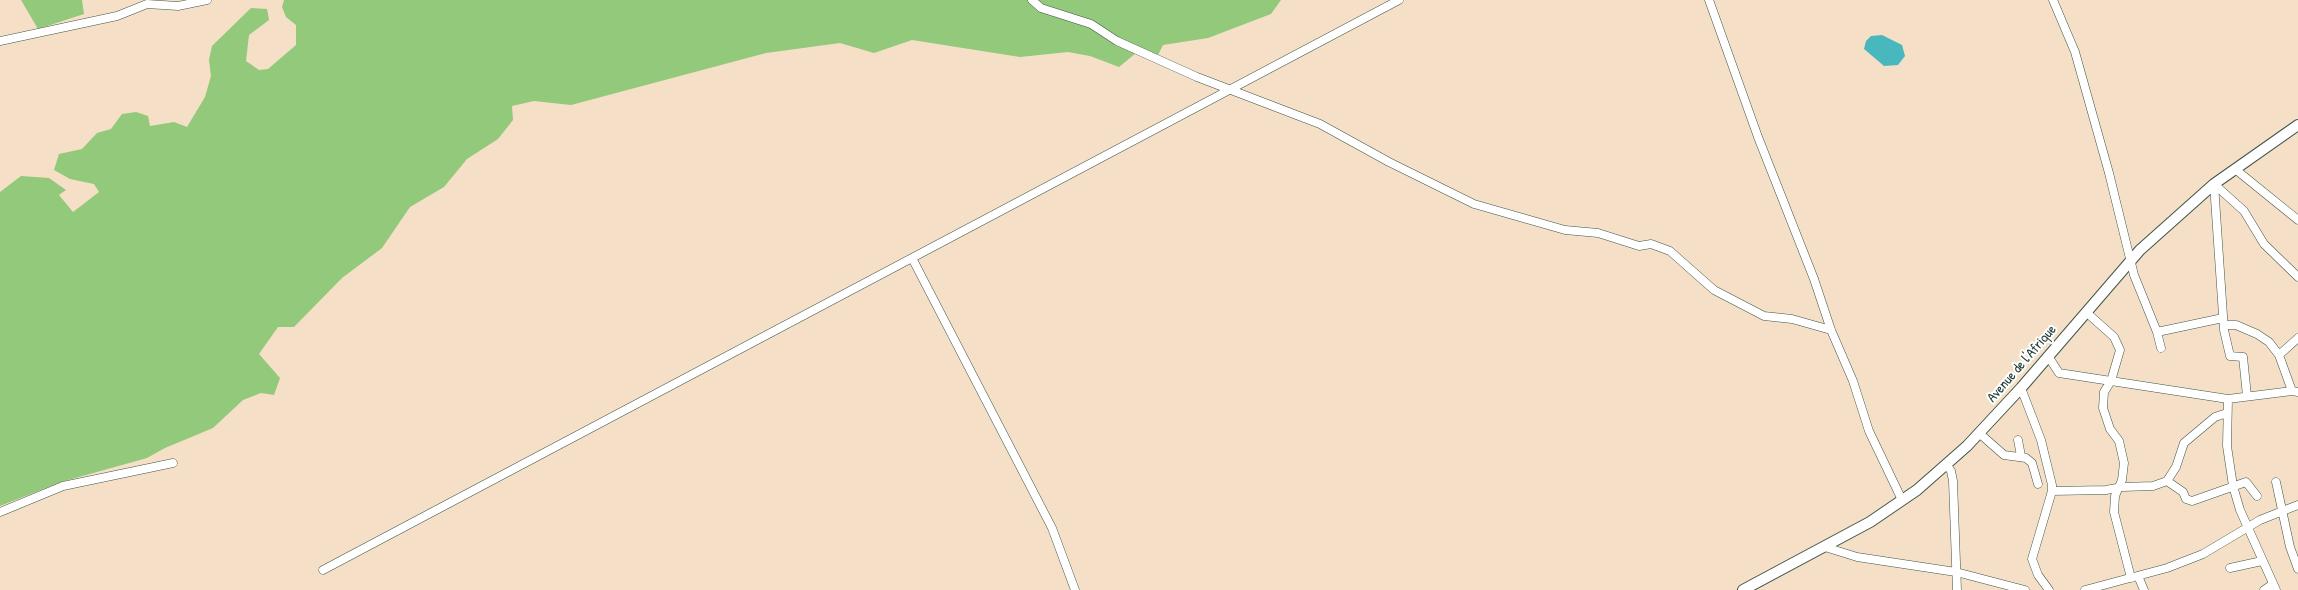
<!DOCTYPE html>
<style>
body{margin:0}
canvas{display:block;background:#f5dfc6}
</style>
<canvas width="2298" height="590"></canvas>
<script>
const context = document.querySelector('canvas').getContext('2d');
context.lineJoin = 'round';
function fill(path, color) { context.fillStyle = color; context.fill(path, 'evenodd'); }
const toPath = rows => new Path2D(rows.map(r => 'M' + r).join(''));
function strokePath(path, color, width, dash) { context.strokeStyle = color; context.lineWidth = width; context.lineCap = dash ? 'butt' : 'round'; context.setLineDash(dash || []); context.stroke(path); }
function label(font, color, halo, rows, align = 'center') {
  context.font = font + ' "Patrick Hand",sans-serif'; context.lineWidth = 4; context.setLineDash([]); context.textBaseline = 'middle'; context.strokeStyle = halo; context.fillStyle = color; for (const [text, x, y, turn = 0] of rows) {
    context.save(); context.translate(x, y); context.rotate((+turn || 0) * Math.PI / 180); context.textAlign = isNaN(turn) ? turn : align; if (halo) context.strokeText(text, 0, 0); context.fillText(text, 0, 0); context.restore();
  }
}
const green = toPath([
 [21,0,82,0,84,14,38,29],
 [284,0,1281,0,1271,14,1208,38,1163,45,1156,59,1136,53,1119,67,1090,56,1068,52,1020,57,912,40,874,53,840,43,766,53,571,105,534,101,512,106,513,120,498,139,467,159,444,187,410,207,382,248,342,278,294,327,278,327,259,354,280,378,274,395,261,393,243,400,213,428,165,448,147,458,61,482,0,506,0,192,21,176,49,178,66,190,59,195,73,212,99,192,94,184,70,179,54,170,59,154,82,149,97,133,111,129,122,114,136,112,148,116,150,126,174,122,187,127,205,97,211,76,209,60,212,46,251,8,267,9,269,20,249,35,246,61,259,70,268,69,296,45,296,25,286,17,282,7]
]);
const water = toPath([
 [1882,35,1902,45,1905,56,1898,65,1884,66,1864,49,1866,41,1871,36]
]);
const minor = toPath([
 [1032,0,1041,8,1091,24,1117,41,1197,77,1320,124,1389,162,1474,204,1565,230,1598,233,1639,246,1651,244,1670,251,1714,290,1764,316,1792,319,1831,330],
 [1709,0,1758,137,1814,279,1831,330,1853,381,1869,431,1902,500],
 [2053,0,2075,52,2109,173,2134,275,2157,332,2223,318],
 [0,41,117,16,147,4,178,6,207,0],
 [2235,169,2298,220],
 [2214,184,2224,330,2230,356,2243,357,2247,396],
 [2214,184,2244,211,2264,244,2298,277],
 [912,258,1052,528,1075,590],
 [2086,312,2114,337,2120,350,2111,381,2104,392,2103,408,2110,429,2119,441,2124,463,2122,480,2115,496,2114,512,2131,578],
 [2224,325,2236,325,2257,334,2269,342,2279,355],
 [2157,332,2161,348],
 [2048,356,2059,373,2228,399,2292,391,2298,392],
 [2021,388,2041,440,2052,485,2052,491,2032,559,2038,575,2049,590],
 [2292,391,2279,355,2298,338],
 [2228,399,2227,446,2233,486,2240,510,2276,590],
 [1979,433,2004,455,2026,458,2032,463,2038,484],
 [2018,440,2021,456],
 [1946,464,1951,471,1953,481,1957,590],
 [2167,481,2183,492,2186,499,2192,501,2246,482,2257,496],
 [2276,482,2290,547,2298,569],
 [2052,491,2106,490,2122,487,2153,486,2167,481,2176,467,2184,443,2215,417,2227,413],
 [0,512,63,486,173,463],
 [1825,547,1857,557,1956,572,2025,590],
 [2230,568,2262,561],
 [323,570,1399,0],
 [2138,576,2144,590],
 [2085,590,2167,568,2203,554,2260,520,2298,505],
 [2264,590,2273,584]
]);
const major = toPath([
 [1743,590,1870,522,1917,490,1967,446,2021,388,2140,250,2214,184,2298,125]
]);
const streetNames = [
 ["Avenue de l'Afrique",2022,364,-49]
];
fill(green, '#92c97b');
fill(water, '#49b8be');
strokePath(minor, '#3f554a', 9);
strokePath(major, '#3f554a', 12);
strokePath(minor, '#fff', 8);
strokePath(major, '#fff', 10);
label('14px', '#1f3d34', '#fff', streetNames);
</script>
